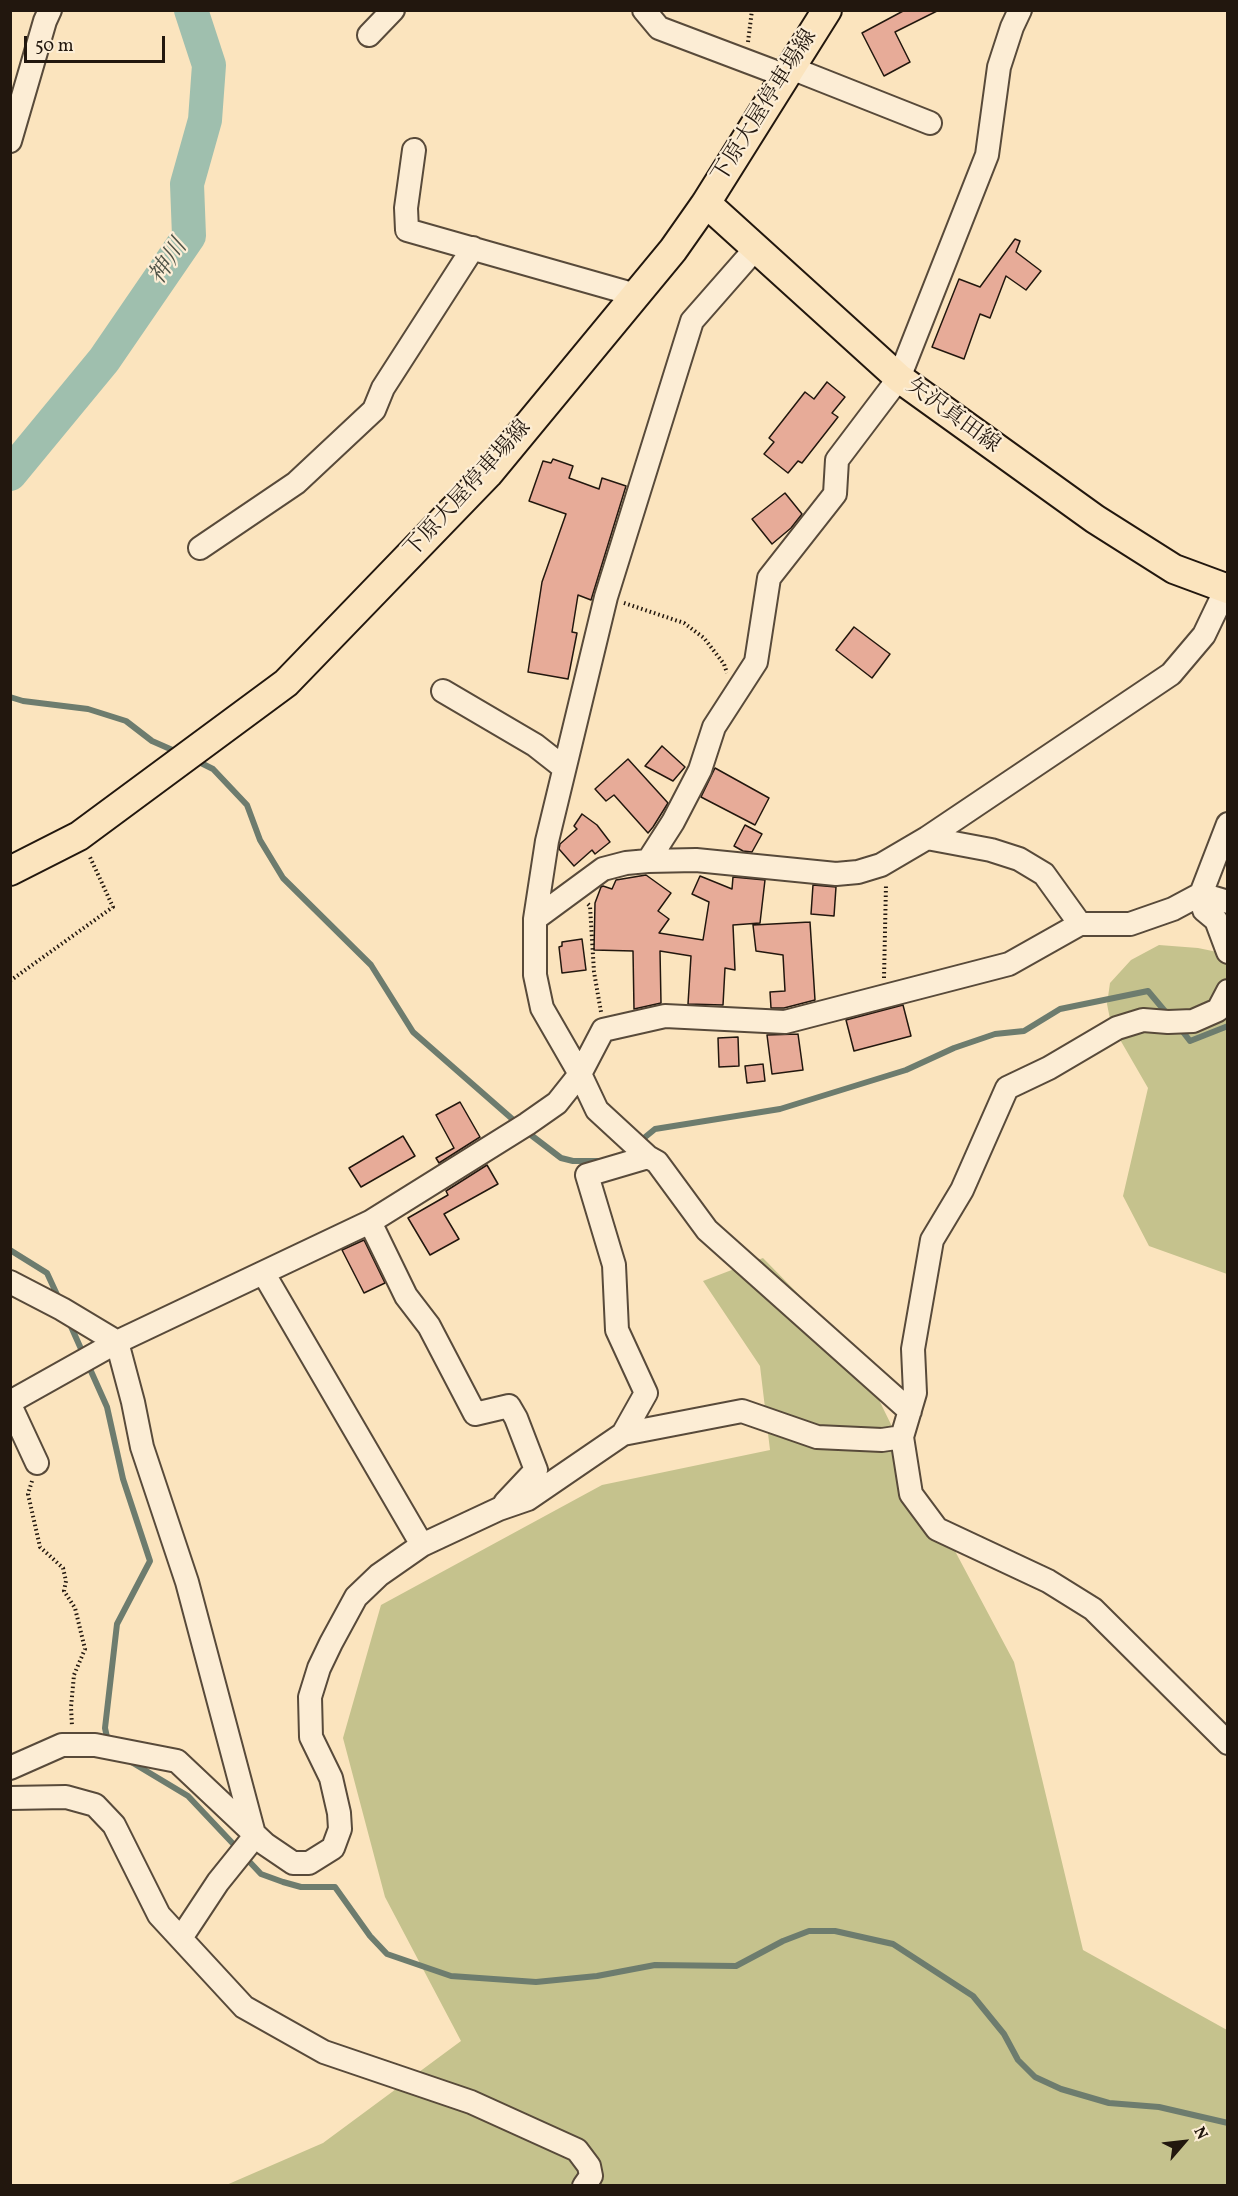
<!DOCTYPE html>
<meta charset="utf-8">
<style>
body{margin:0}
#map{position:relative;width:1238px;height:2196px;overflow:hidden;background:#fbe4be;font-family:Vollkorn,serif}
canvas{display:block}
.frame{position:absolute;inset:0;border:12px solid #22170e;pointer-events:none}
.north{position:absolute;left:1154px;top:2112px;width:60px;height:60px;-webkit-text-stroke:4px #fcedd5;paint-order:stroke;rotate:62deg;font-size:16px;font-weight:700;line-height:24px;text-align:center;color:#22170e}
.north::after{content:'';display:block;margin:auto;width:21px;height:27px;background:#22170e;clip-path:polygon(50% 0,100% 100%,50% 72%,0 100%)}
.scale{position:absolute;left:24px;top:36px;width:141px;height:27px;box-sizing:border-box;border:3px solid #22170e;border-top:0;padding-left:8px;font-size:18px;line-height:21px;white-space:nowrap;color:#22170e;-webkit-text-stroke:4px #fcedd5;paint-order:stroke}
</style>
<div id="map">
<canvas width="1238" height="2196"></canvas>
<div class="frame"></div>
<div class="north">N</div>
<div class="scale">50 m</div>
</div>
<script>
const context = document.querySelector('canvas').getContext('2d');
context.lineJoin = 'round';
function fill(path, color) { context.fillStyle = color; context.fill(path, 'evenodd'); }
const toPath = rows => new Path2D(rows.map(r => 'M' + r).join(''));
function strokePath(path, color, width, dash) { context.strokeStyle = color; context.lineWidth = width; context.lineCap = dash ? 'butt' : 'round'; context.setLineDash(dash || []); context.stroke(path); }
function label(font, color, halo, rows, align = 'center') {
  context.font = font + ' Vollkorn,"Noto Serif JP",serif'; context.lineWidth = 4.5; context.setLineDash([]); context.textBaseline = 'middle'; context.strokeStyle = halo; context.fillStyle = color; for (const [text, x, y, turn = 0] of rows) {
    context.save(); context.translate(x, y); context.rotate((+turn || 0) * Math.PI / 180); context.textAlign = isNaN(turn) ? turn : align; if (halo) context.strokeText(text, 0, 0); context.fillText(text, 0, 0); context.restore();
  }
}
const green = toPath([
 [1159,945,1198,948,1227,954,1227,1274,1149,1246,1123,1196,1148,1088,1111,1024,1107,1004,1110,983,1131,960],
 [763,1258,856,1353,930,1504,1014,1662,1083,1950,1227,2030,1227,2185,224,2186,323,2143,461,2041,385,1897,343,1738,381,1605,602,1485,770,1450,760,1366,703,1281]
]);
const stream = toPath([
 [10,697,23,701,88,709,126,721,152,741,177,752],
 [195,760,213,769,247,805,260,840,283,878,371,965,413,1032,518,1124],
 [1180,1028,1190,1041,1228,1026],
 [527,1132,561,1158,573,1161,602,1161],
 [644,1138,655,1129,780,1109,906,1070,954,1048,995,1034,1024,1031,1060,1009,1148,991,1169,1016],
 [10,1250,47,1273,59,1299],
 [69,1322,107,1407,123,1479,150,1561,117,1624,105,1728,108,1742],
 [128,1760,188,1796,238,1849],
 [245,1857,261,1874,283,1882,301,1887,335,1887,370,1936,387,1954,451,1976,536,1982,597,1976,655,1965,736,1966,783,1941,809,1931,835,1931,893,1944,973,1996,1004,2034,1018,2060,1035,2077,1061,2089,1109,2103,1159,2107,1228,2123]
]);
const river = toPath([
 [10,474,104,360,189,236,187,184,205,120,209,65,191,10]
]);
const building = toPath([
 [905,10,939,10,895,32,910,62,884,76,862,33,905,10],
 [1015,239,1020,241,1016,252,1041,271,1026,290,1006,276,990,318,980,314,964,359,932,347,959,279,980,287,1015,239],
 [827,382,845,397,832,413,838,417,802,463,798,461,788,473,764,454,774,442,769,438,805,392,814,399,827,382],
 [553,459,573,466,569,478,599,489,602,478,626,486,591,600,578,595,572,632,577,633,568,679,528,672,542,582,566,514,529,501,543,461,551,463,553,459],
 [785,493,802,514,791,528,772,544,752,519,785,493],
 [854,627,890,654,872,678,836,650,854,627],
 [662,746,685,767,673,781,645,766,662,746],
 [628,759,668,803,653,827,648,833,614,795,606,801,595,789,628,759],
 [715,768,769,798,755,825,701,797,715,768],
 [582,814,597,825,610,842,595,854,592,850,574,866,559,849,560,844,577,829,574,826,582,814],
 [745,825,762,834,752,852,743,851,734,846,745,825],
 [646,875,671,893,658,911,669,919,659,933,703,940,709,902,692,894,700,876,732,889,733,877,765,880,760,923,733,925,735,970,725,968,723,1005,688,1004,691,956,660,951,661,1003,634,1009,633,951,594,950,595,903,601,887,603,886,612,889,616,880,646,875],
 [813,885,836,887,834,916,811,914,813,885],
 [810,922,815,1000,784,1008,771,1008,770,992,785,991,783,955,756,951,753,925,810,922],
 [582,939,586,970,562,973,559,947,562,946,562,942,582,939],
 [903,1005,911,1036,854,1051,846,1020,903,1005],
 [798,1034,803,1070,772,1074,767,1035,798,1034],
 [738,1037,739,1066,719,1067,718,1038,738,1037],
 [763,1064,765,1081,747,1083,745,1066,763,1064],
 [460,1102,480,1137,439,1163,436,1158,454,1148,436,1115,460,1102],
 [403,1136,415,1156,361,1187,349,1168,403,1136],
 [487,1165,498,1184,444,1214,459,1239,430,1255,408,1218,448,1195,446,1191,487,1165],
 [364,1240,385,1283,364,1293,342,1250,364,1240]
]);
const path = toPath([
 [748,42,752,10],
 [624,603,684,623,704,638,724,664,727,673],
 [588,904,590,906,594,972,601,1012],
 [884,978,886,884],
 [10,981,113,907,89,855],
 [32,1481,28,1494,40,1547,63,1568,66,1581,64,1591,75,1608,85,1649,74,1675,71,1707,72,1726]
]);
const minor = toPath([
 [644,10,659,28,786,76],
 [369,35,393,10],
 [791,68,930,123],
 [10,141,45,21,50,10],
 [414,150,406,208,407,230,636,295],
 [756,248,692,321,606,597,547,841,535,919,535,975,542,1008,580,1074,597,1110,648,1157,657,1162,707,1230,910,1411],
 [200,548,296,483,374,410,383,388,473,248],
 [443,691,535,745,563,767],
 [1228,824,1201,894,1204,910,1216,920,1228,952],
 [927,838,991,850,1019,859,1044,874,1080,924],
 [648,861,673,822,700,770,714,727,756,662,769,578,835,494,837,460,899,378,987,155,999,67,1012,27,1020,10],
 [535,919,603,869,626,863,648,861,696,860,836,874,858,872,881,865,927,838,1171,674,1204,635,1226,589],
 [1228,991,1218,1010,1193,1021,1168,1022,1143,1020,1117,1028,1049,1068,1007,1088,962,1190,932,1240,913,1349,915,1393,902,1437,911,1494,937,1529,1048,1581,1093,1609,1228,1743],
 [370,1222,406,1296,429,1326,475,1414,509,1406,516,1418,536,1470,505,1503],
 [264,1274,422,1545],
 [10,1282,62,1309,117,1342,133,1402,142,1447,187,1582,254,1834],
 [10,1402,117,1342,370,1222,527,1124,557,1103,580,1074,603,1030,665,1016,785,1022,1009,964,1080,924,1130,924,1173,909,1201,894,1228,902],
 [10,1405,37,1463],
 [623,1434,646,1393,617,1330,614,1265,587,1175,648,1157],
 [10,1768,62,1745,95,1745,177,1761,265,1844,293,1863,309,1863,333,1848,340,1829,339,1813,331,1778,311,1737,310,1697,319,1668,331,1643,356,1597,379,1575,422,1545,499,1509,528,1499,623,1434,742,1411,817,1437,882,1440,902,1437],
 [10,1798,66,1797,95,1805,114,1825,159,1915,244,2007,324,2052,471,2102,577,2150,589,2166,591,2176,584,2186],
 [181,1938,218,1882,255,1836]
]);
const major = toPath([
 [706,203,899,378,1095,519,1174,569,1228,589],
 [10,871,79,836,286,683,488,474,673,250,706,203,827,10]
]);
const streetNames = [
 ["下原大屋停車場線",766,107,-58],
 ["矢沢真田線",952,417,36],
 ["下原大屋停車場線",469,490,-48]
];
const waterNames = [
 ["神川",170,263,-57]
];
fill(green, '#c5c28d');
strokePath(stream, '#6d7c6e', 6);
strokePath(river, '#9fbfae', 34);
fill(building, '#e7ab98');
strokePath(building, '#22170e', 1.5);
strokePath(minor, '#584a3a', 26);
strokePath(major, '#22170e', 32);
strokePath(path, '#22170e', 4, [1.5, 3]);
strokePath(minor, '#fcedd5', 22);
strokePath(major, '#fbe4be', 28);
label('22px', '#22170e', '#fcedd5', streetNames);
label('italic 24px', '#4e5246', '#fcedd5', waterNames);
</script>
